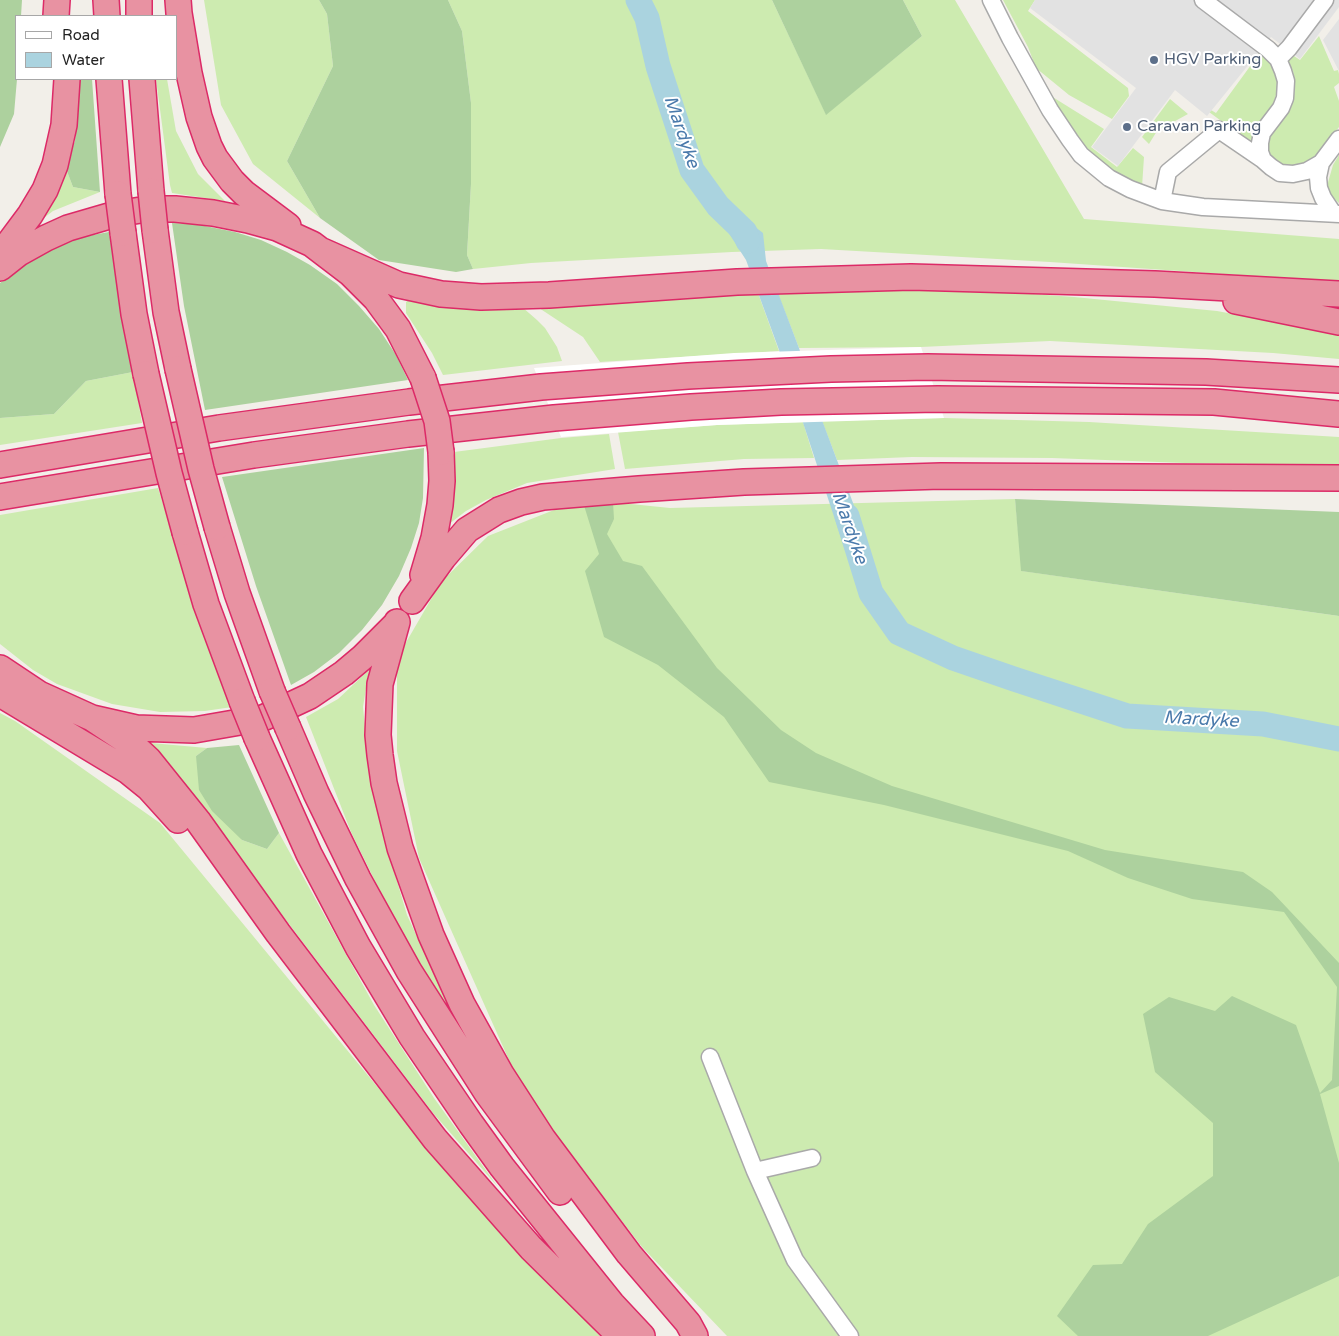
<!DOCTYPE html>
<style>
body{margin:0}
#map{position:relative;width:1339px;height:1336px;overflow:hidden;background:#f2efe9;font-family:"Varela Round",sans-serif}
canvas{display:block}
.legend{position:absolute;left:15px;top:15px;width:162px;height:65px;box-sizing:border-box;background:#fff;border:1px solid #a7a7a7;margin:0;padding:6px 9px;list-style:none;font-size:15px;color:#222}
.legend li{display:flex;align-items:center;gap:10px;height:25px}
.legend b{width:25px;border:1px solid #a7a7a7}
</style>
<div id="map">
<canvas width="1339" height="1336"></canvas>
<ul class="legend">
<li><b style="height:6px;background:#fff"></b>Road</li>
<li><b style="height:14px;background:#aad3df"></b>Water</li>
</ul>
</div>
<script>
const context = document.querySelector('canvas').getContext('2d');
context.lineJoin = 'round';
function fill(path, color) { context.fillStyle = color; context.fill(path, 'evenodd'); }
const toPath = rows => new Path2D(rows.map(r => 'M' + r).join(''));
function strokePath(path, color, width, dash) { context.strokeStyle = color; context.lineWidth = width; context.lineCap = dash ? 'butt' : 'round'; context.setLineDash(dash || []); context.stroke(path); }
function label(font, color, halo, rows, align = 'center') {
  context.font = font + ' "Varela Round",sans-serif'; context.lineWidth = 4; context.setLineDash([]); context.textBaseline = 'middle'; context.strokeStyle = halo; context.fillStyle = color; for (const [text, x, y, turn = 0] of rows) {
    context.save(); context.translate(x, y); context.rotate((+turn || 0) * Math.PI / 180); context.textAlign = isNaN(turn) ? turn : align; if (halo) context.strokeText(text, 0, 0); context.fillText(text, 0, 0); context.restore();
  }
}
const grass = toPath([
 [204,0,319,0,327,14,333,66,287,161,320,218,253,164,221,105],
 [448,0,772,0,826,114,922,36,903,0,955,0,1084,219,1339,239,1339,282,1050,262,821,249,732,252,531,263,473,269,467,255,471,184,471,103,462,31],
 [1003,0,1035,0,1028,11,1128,88,1129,96,1112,119,1069,95,1036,68,1028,47],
 [1319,36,1334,71,1338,70,1339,74,1339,83,1334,87,1339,101,1339,127,1320,151,1309,162,1297,166,1283,166,1273,159,1269,153,1267,141,1283,119,1293,100,1295,82,1293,71,1287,61,1291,54,1300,60],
 [1252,45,1270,61,1278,78,1278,89,1272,107,1251,143,1205,109,1206,107,1216,113,1259,54,1250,46],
 [156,79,167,79,176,131,198,174,225,201,172,193,170,185],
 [1051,96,1104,129,1091,147,1117,167,1133,148,1144,157,1142,187,1112,172,1091,155,1073,135],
 [1170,99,1188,114,1157,131,1149,144,1142,137],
 [1339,155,1339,203,1329,194,1327,186,1333,165],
 [65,166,73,187,100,192,53,211,36,224],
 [854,289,963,289,1074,297,1217,311,1339,334,1339,359,1273,353,1050,341,921,347,799,348,778,294,801,291],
 [758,293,779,351,600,362,583,337,539,308],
 [411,298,514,300,537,320,545,328,557,347,562,361,443,375,432,353,406,313,406,302],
 [133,372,142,423,0,445,0,418,54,414,86,381],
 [944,418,1089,422,1339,437,1339,465,1185,463,1052,458,912,457,837,460,822,421],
 [803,422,814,458,744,459,625,469,618,432,717,425],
 [609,434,615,469,527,483,486,500,466,511,449,524,454,488,454,452,561,438],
 [158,488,195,606,232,707,205,711,160,712,112,704,57,684,33,670,0,644,0,515],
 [582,499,670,508,1015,499,1022,571,1339,616,1339,1336,727,1336,642,1247,525,1096,419,858,397,751,397,658,441,582,488,536],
 [369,670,363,707,368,757,386,844,407,915,437,980,482,1066,442,1002,393,918,351,832,306,717,338,699],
 [0,713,15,721,160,823,464,1192,600,1336,0,1336],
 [151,743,207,748,196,756,242,840,267,849,279,833,374,1005,434,1098,498,1187,433,1113]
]);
const forest = toPath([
 [0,0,22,0,21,16,16,16,17,79,14,114,0,147],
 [319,0,448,0,462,31,471,103,471,184,467,255,473,269,456,272,379,260,320,218,287,161,333,66,327,14],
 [772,0,903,0,922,36,826,115],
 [79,79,92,79,100,192,73,187,65,166,75,141],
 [172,223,195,224,235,232,261,240,287,252,310,265,337,284,359,306,379,329,396,355,408,380,205,410,184,306],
 [109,232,133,372,86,381,54,414,0,418,0,283,30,260,57,245,76,238],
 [424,448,423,498,419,523,411,548,399,576,382,605,362,630,339,653,314,672,291,685,256,586,222,477],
 [582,499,613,502,614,519,607,534,623,561,642,566,717,668,781,730,816,753,892,786,1105,850,1243,872,1272,892,1339,963,1339,1086,1320,1094,1339,1163,1339,1276,1208,1336,1078,1336,1057,1316,1093,1265,1122,1264,1148,1224,1213,1176,1213,1123,1155,1072,1143,1014,1169,997,1215,1011,1232,996,1296,1025,1320,1093,1332,1080,1337,987,1284,912,1192,899,1128,878,1068,851,884,805,769,782,724,717,658,665,604,637,585,571,599,554],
 [1015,499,1339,512,1339,616,1021,571],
 [239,745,279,833,267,849,242,840,212,811,199,790,196,756,207,748]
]);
const parking = toPath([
 [1035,0,1339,0,1339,7,1300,59,1271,37,1207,116,1175,90,1118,166,1092,147,1136,88,1030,8],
 [1339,19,1339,71,1323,40]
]);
const water = toPath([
 [737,213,763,233,766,261,799,348,822,420,865,535,866,546,845,550,779,350,746,260,719,218]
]);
const pier = toPath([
 [921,347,944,418,717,425,561,437,534,368,734,353]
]);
const river = toPath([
 [638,0,647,18,658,66,692,170,718,206,745,232,748,241],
 [847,516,871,593,899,633,953,658,1014,679,1127,716,1263,724,1339,739]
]);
const minor = toPath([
 [991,0,1010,38,1050,110,1070,140,1081,155,1109,178,1130,189,1162,201,1203,207,1339,214],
 [1203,0,1268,49,1278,59,1283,71,1286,81,1285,98,1281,108,1262,133,1260,143,1260,152,1263,160],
 [1278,59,1289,48,1325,0],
 [1321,163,1318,177,1319,188,1323,198,1333,213],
 [1162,201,1168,172,1219,130,1263,160,1271,167,1280,173,1293,174,1307,171,1321,163,1339,139],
 [710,1057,755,1171,795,1260,850,1336],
 [755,1171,812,1158]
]);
const highway = toPath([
 [106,0,107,16],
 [139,0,139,16],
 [178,0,179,13,189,73,199,117,209,146,215,158,232,181,244,193,288,226],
 [56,16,57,0],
 [109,79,118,194],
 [142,79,151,191],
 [155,230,166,312,178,369],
 [123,233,134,314,146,374],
 [320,250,399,285,441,294,481,297,549,295,737,282,911,277,1155,284,1339,294],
 [0,255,30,215,45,190,55,165,64,125,67,79],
 [0,268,19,253,46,238,68,228,116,214,147,209,175,209,213,213,248,220,277,228,312,244,350,273,376,299,398,329,423,378],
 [1236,301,1339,322],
 [0,465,219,428,409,402,541,387,688,376,831,369,928,367,1206,372,1339,380],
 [0,497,254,455,408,434,554,418,691,407,781,402,938,399,1214,402,1339,414],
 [217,527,237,593,272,691],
 [185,532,206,604,242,701],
 [423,575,434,538,440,505,442,481,441,452],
 [412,601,443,558,467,530,499,510,521,502,543,497,639,489,744,482,875,478,941,476,1339,478],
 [397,622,380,684,378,735,380,755,384,783,400,848,431,935,462,1004,501,1074,543,1139,629,1254,688,1323,695,1336],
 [0,668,39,694,92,718,136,728,194,730,263,718,310,696,344,673,363,657,395,625],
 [0,694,128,771,149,788,178,820],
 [92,718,134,746,149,760,198,821,278,933,435,1139,531,1248,620,1336],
 [288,728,316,793,358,879,409,971,487,1093,560,1192],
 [257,738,309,854,358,947,412,1037,471,1124,502,1167,612,1304,642,1336]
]);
const highwayBridge = toPath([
 [151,191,155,230],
 [118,194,123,233],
 [178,369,201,469,217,527],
 [146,374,169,473,185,532],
 [423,378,437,421,441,452],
 [272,691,288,728],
 [242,701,257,738]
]);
const markers = [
 [1154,60,5,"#5c6f8a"],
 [1127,127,5,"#5c6f8a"]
];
const serviceNames = [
 ["HGV Parking",1164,60],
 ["Caravan Parking",1137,127]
];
const waterNames = [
 ["Mardyke",681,132,71],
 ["Mardyke",849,528,71],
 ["Mardyke",1201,720,3]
];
fill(grass, '#cdebb0');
fill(forest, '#add19e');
fill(parking, '#e2e2e2');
fill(water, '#aad3df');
fill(pier, '#fff');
strokePath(river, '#aad3df', 25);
strokePath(minor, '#a9a9a9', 19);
strokePath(highway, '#dc2a67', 28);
strokePath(minor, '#fff', 16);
strokePath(highway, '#e892a2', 25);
strokePath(highwayBridge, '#dc2a67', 28, []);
strokePath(highwayBridge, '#e892a2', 25);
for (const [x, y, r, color] of markers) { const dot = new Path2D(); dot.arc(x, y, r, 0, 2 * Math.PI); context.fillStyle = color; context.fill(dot); strokePath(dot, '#fff', 2); }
label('16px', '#4e5e75', '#fff', serviceNames, 'left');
label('italic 18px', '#4a7aab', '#fff', waterNames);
</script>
